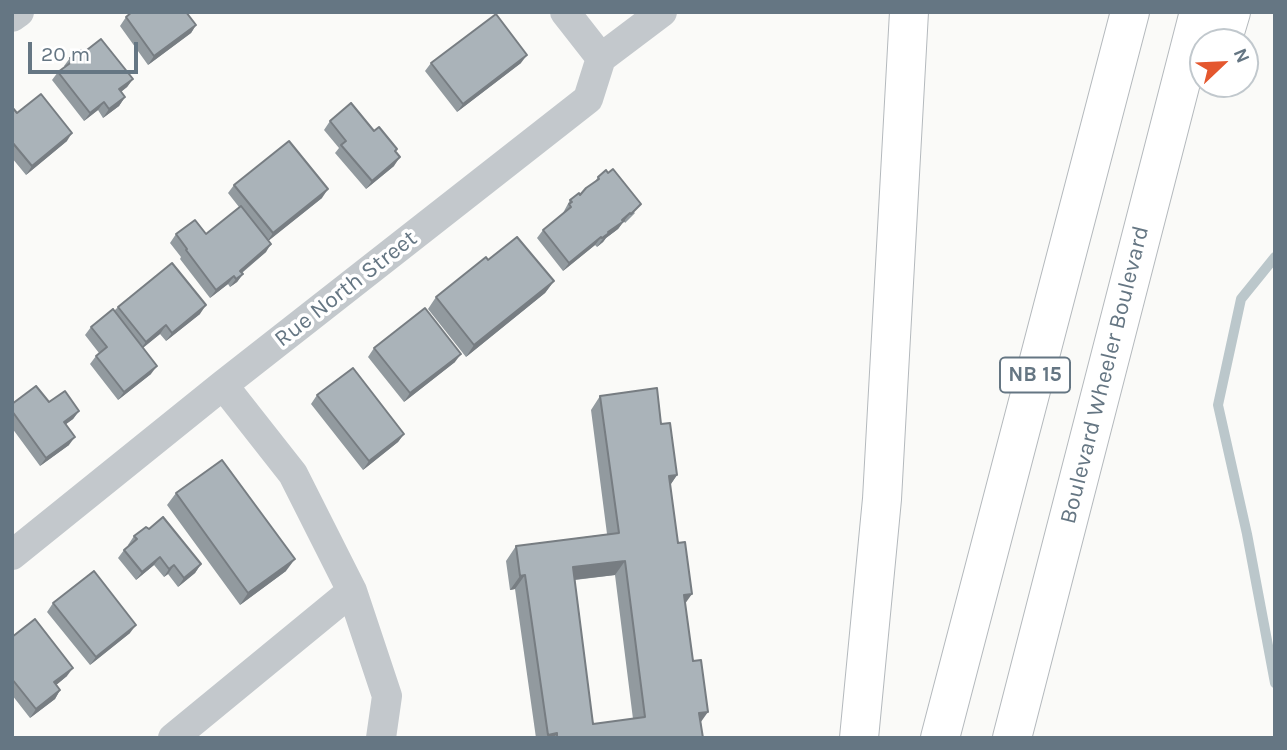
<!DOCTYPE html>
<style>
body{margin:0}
#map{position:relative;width:1287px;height:750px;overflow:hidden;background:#fafaf8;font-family:Karla,sans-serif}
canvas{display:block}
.frame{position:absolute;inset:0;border:14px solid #657683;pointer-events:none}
.north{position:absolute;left:1189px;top:28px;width:70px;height:70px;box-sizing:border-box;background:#fff;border:2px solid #c1c8cd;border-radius:50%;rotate:67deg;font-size:19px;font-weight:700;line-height:28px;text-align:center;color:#657683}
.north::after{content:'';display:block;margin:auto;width:24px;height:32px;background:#e4572e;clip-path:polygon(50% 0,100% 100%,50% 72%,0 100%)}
.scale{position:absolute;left:28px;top:42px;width:110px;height:32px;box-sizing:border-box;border:4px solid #657683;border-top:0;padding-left:9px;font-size:21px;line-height:24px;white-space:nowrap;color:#657683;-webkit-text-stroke:5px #fff;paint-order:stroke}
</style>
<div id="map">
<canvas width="1287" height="750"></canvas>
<div class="frame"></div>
<div class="north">N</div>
<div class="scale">20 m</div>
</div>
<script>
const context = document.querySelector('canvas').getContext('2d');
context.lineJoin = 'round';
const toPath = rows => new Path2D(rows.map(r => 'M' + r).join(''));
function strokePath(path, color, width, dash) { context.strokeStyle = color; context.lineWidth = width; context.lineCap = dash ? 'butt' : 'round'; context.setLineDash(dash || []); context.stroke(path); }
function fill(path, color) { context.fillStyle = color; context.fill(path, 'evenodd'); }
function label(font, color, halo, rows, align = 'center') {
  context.font = font + ' Karla,sans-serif'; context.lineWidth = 7; context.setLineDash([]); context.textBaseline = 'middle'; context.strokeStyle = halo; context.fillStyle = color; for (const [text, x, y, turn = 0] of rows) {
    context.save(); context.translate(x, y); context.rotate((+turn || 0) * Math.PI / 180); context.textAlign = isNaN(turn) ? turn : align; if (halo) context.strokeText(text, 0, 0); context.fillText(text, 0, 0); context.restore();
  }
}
const stream = toPath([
 [1275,257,1241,299,1218,405,1247,534,1275,683]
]);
const minor = toPath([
 [565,12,601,58],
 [12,17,19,12],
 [223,385,293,474,352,591,387,696,381,738],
 [12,555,223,385,588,99,601,58,662,12],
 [173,738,352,591]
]);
const motorway = toPath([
 [1222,42,1231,12],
 [859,738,882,499,909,12],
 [940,738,1130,12],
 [1012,738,1199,12]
]);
const wall = toPath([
 [126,17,196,25,191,33,148,65,120,26],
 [83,53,133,79,127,87,121,92,125,97,119,106,103,118,98,110,84,121,52,80,58,72,65,67,64,66,70,58],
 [431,63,521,63,457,112,425,71],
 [12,107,17,113,67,141,26,175,12,158],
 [330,121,374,131,397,149,395,152,394,166,366,189,335,153,339,148,324,130],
 [598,177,635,213,625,223,624,221,618,229,606,238,603,242,597,247,595,245,563,271,537,238,543,230,563,213,570,200,580,195,594,183],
 [234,185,322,198,269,240,266,252,242,273,243,274,237,282,230,287,228,284,210,298,180,259,181,257,170,243,176,234,206,234,239,207,228,193],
 [488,260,554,281,545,293,466,357,428,309,436,297],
 [118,307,200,314,166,341,160,334,143,348,151,374,118,400,90,364,96,356,99,353,85,335,91,327,114,311],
 [374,348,455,362,404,402,368,357],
 [317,395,404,434,398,442,363,470,311,404],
 [600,396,661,424,677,475,670,485,703,738,536,738,515,589,510,590,506,561,516,546,607,534,591,410],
 [615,575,633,719,593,724,575,580],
 [49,402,79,411,73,419,66,424,69,445,40,466,12,428,12,404],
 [176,493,286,571,240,605,167,505],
 [134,536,201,564,195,573,178,587,168,574,164,577,154,565,136,580,118,558,124,550,129,546,128,545],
 [53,603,130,633,90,665,47,612],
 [12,637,67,676,56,685,60,690,55,699,30,718,12,695]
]);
const shadedWall = toPath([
 [196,25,191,33,148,65,154,56],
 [527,55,521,63,457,112,463,104],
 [133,79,127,87,113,98,119,89],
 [125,97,119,106,103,118,109,109],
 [104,102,98,110,84,121,90,113],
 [72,133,67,141,26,175,32,166],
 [400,157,394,166,366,189,372,181],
 [328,189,322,198,267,242,273,233],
 [630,213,618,229,606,238,603,242,597,247,608,232],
 [601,237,595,245,563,271,569,263],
 [271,244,266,252,234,279,240,271],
 [243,274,237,282,230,287,236,279],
 [234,276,228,284,210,298,216,290],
 [554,281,545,293,466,357,474,345],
 [206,305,200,314,166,341,172,333],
 [166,325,160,334,140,350,146,342],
 [461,354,455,362,404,402,410,393],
 [157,366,151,374,118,400,124,392],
 [79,411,73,419,58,430,64,422],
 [404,434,398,442,363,470,369,461],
 [75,437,69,445,40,466,46,458],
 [677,475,667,490,669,476],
 [160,557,154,565,136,580,142,572],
 [295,559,286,571,240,605,248,593],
 [625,561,615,575,563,581,573,567],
 [201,564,195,573,178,587,184,578],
 [174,565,168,574,164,577,169,569],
 [525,575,515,589,510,590,520,576],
 [692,594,682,608,684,595],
 [136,625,130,633,90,665,96,657],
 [73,668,67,676,49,691,54,682],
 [60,690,55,699,30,718,36,709],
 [708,712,698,726,699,713],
 [557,733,554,738,546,738,548,735]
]);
const building = toPath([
 [132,12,186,12,196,25,154,56,126,17,132,12],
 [496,14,527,55,463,104,431,63,496,14],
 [101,39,133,79,119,89,125,97,109,109,104,102,90,113,58,72,73,61,70,58,81,50,83,53,101,39],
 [41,94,72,133,32,166,12,142,12,107,17,113,41,94],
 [351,103,374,131,379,127,397,149,395,151,400,157,372,181,341,145,346,141,330,121,351,103],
 [289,141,328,189,273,233,234,185,289,141],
 [613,169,641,204,631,214,630,213,622,220,624,221,608,232,609,233,602,238,601,237,569,263,543,230,571,207,569,204,572,202,570,200,579,193,580,195,586,188,599,179,598,177,606,170,608,173,613,169],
 [241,206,271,244,240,271,243,274,236,279,234,276,216,290,186,250,187,249,176,234,195,220,206,234,241,206],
 [517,237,554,281,474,345,436,297,486,257,488,260,517,237],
 [172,263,206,305,172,333,166,325,146,342,118,307,172,263],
 [425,308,461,354,410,393,374,348,425,308],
 [113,309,157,366,124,392,96,356,107,347,91,327,113,309],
 [353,368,404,434,369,461,317,395,353,368],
 [36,386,49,402,65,391,79,411,64,422,75,437,46,458,12,411,12,404,36,386],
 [657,388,661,424,670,423,677,475,669,476,678,543,685,542,692,594,684,595,693,661,701,660,708,712,699,713,703,738,557,738,557,733,548,735,525,575,520,576,516,546,619,533,600,396,657,388],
 [625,561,645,717,593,724,573,567,625,561],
 [222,460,295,559,248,593,176,493,222,460],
 [163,517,201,564,184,578,174,565,169,569,160,557,142,572,124,550,137,539,134,536,146,527,149,529,163,517],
 [94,571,136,625,96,657,53,603,94,571],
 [35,619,73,668,54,682,60,690,36,709,12,679,12,637,35,619]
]);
const shields = [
 [1035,375,70]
];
const shieldNames = [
 ["NB 15",1035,375]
];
const streetNames = [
 ["Rue North Street",346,289,-38],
 ["Boulevard Wheeler Boulevard",1105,375,-76]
];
strokePath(stream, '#bbc7cb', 10);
strokePath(motorway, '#b4b9bd', 40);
strokePath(minor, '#c3c8cc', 30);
strokePath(motorway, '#fff', 38);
fill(wall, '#929a9f');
fill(shadedWall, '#777d82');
fill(building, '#aab3b9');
strokePath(building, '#777d82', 2);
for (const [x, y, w] of shields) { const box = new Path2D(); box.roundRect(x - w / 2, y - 17.5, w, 35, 5); context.fillStyle = '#fff'; context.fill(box); strokePath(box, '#657683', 2); }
label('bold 21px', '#657683', null, shieldNames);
label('23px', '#657683', '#fff', streetNames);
</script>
